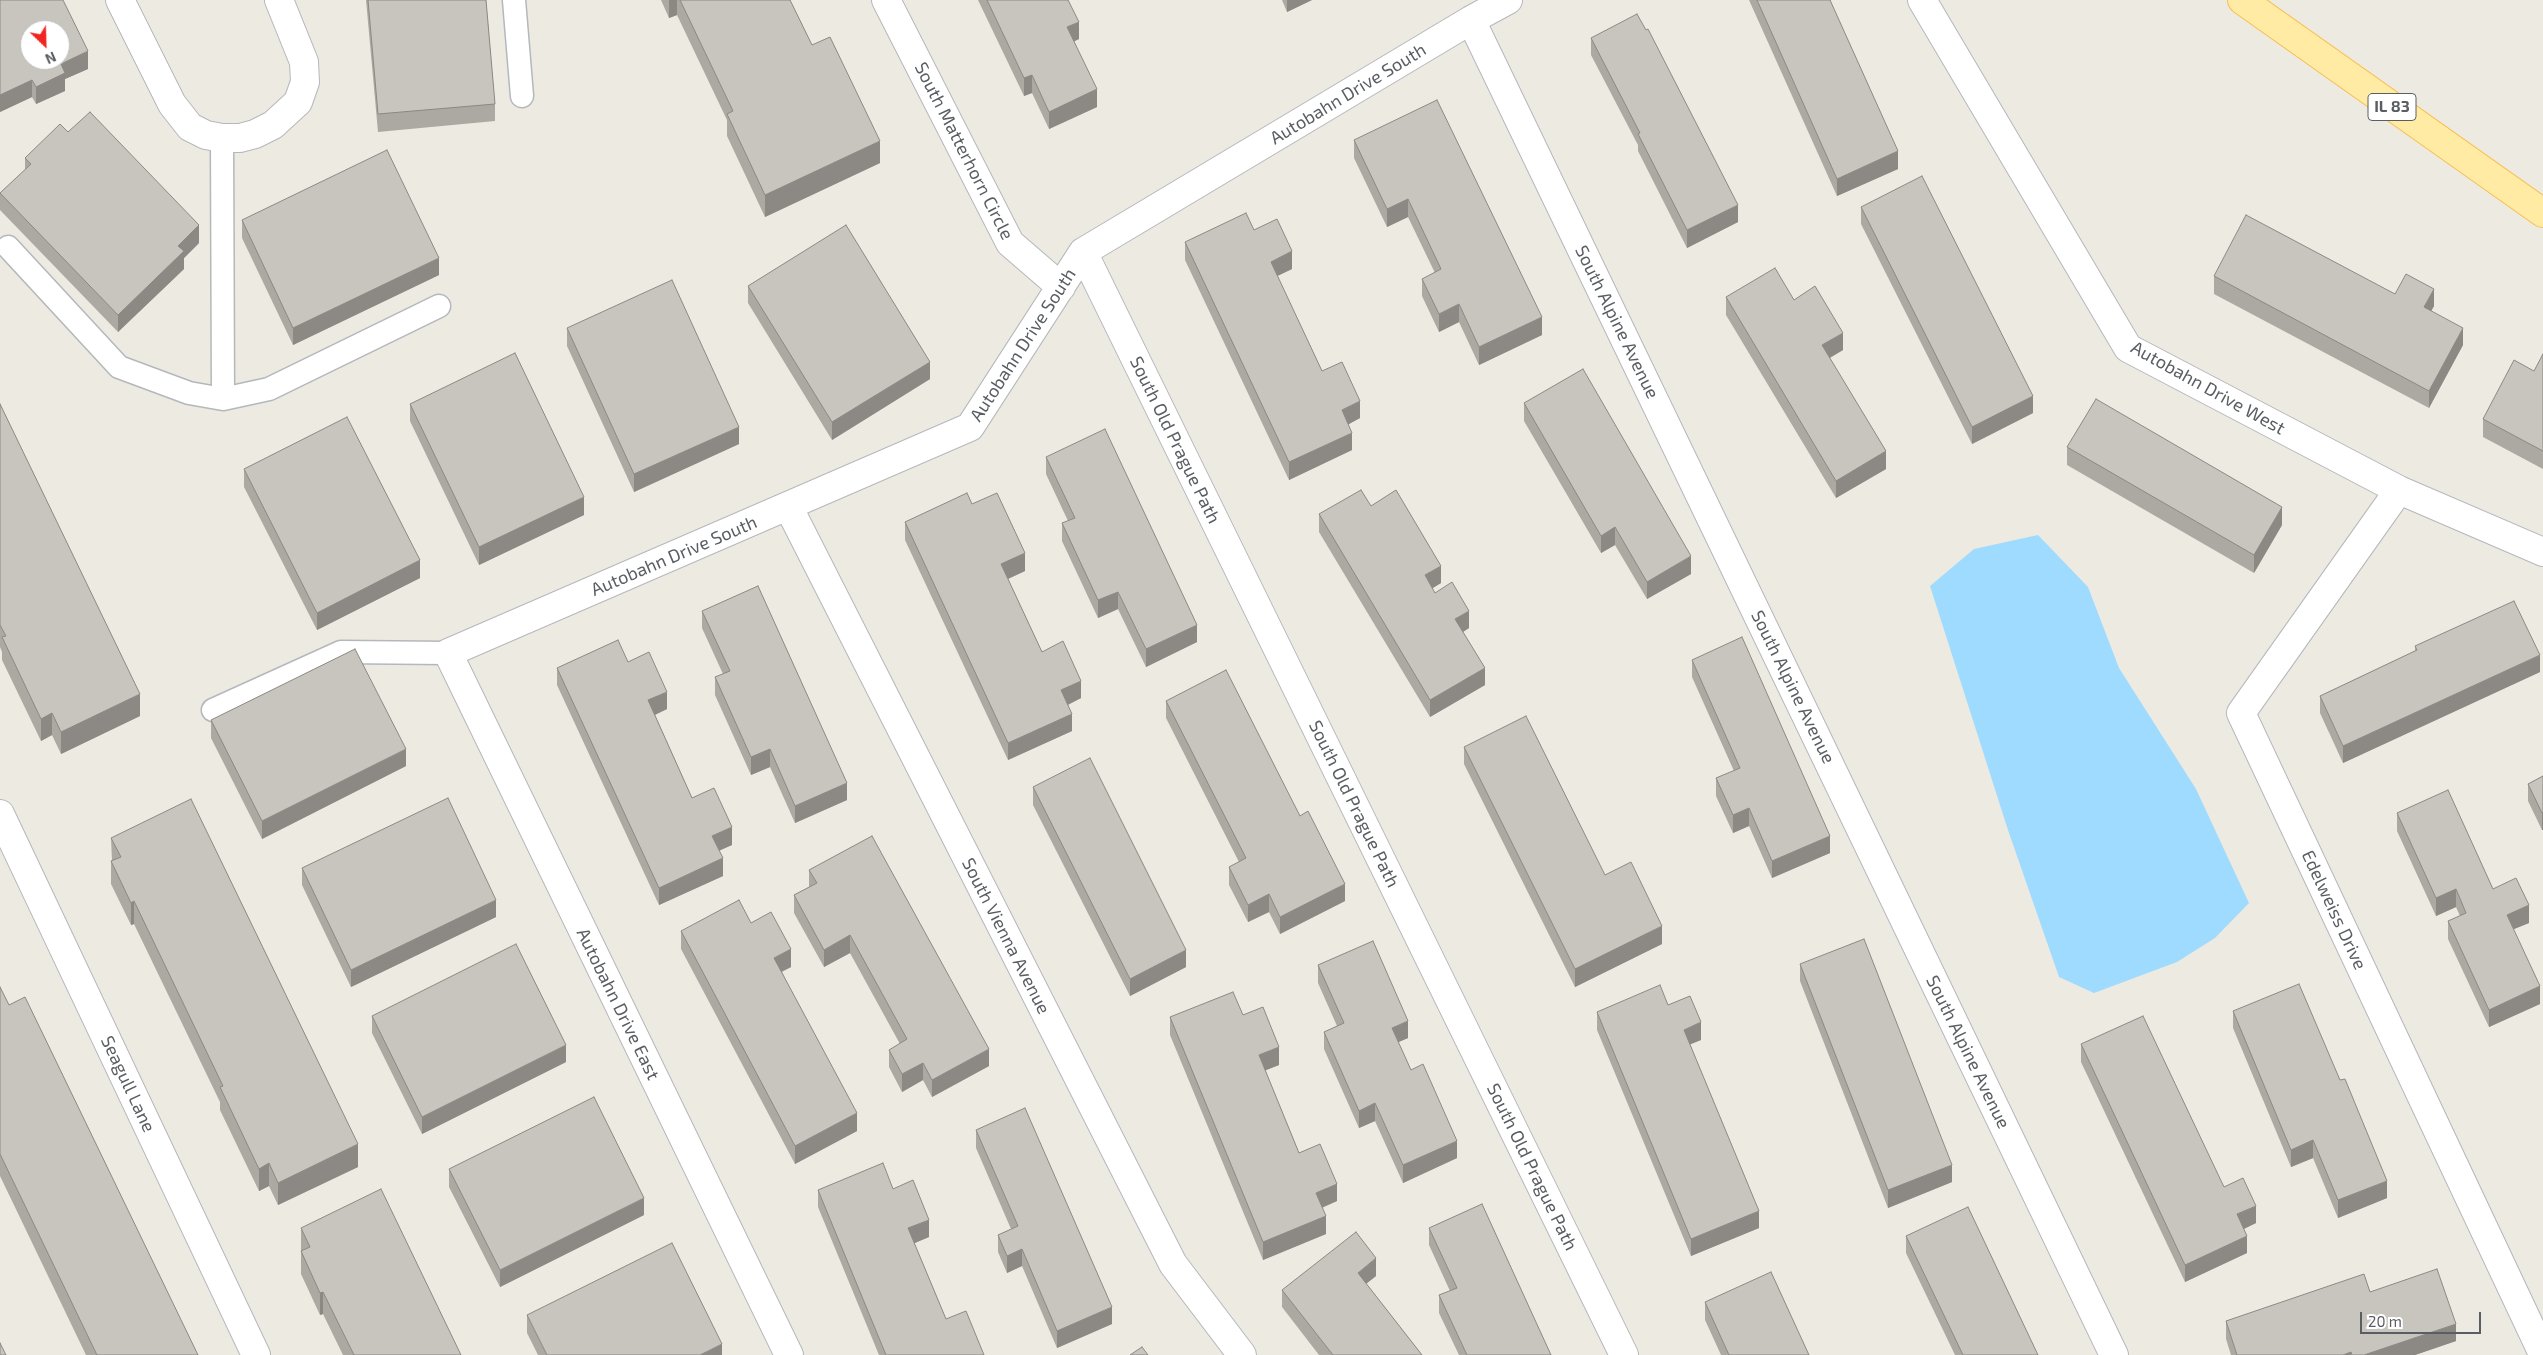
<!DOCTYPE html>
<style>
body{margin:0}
#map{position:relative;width:2543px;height:1355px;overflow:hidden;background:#edeae1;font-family:"Exo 2",sans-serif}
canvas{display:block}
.north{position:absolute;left:20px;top:20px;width:50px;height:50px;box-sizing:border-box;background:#fff;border:1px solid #bdbfc1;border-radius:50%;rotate:156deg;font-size:14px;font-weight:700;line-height:20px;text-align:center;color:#5a5e63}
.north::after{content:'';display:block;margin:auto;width:18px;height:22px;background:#f12623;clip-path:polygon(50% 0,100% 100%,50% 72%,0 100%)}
.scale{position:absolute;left:2360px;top:1312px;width:121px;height:22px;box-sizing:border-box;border:2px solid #5a5e63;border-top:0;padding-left:6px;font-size:15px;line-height:18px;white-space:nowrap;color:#5a5e63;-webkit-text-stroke:4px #fff;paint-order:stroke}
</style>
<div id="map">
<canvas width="2543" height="1355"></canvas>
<div class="north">N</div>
<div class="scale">20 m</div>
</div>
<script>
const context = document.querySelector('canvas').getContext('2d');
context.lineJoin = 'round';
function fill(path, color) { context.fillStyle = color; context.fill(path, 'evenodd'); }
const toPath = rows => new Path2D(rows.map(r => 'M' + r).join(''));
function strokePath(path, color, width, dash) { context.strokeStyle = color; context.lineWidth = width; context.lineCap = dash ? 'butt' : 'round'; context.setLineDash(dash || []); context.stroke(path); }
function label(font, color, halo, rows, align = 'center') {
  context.font = font + ' "Exo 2",sans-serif'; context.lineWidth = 4; context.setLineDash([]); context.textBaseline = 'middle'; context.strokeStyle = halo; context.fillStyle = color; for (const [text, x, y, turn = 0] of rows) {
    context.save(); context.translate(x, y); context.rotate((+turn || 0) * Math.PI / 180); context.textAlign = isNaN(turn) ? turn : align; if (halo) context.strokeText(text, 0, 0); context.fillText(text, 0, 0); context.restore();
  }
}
const water = toPath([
 [2038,535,2088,587,2119,668,2196,789,2249,903,2215,938,2177,962,2094,993,2059,977,2008,830,1930,586,1974,549]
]);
const lane = toPath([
 [514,0,522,96],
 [222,138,223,399,269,389,439,306],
 [8,247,119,367,189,393,223,399],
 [213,710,341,652,448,653]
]);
const street = toPath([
 [120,0,172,104,190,127,206,135,222,138,240,138,255,134,273,125,298,102,305,82,304,62,279,0],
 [886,0,1010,243,1061,287],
 [1922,0,2128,348,2399,490,2543,552],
 [1471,20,2114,1355],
 [1083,252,1624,1355],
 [2399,490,2241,713,2543,1354],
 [788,506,1173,1264,1242,1355],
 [0,814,256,1355],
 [789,1355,448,653,970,427,1083,252,1471,20,1508,0]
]);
const primary = toPath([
 [2242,0,2543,213]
]);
const wall = toPath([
 [0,0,88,69,65,79,65,91,36,104,32,97,0,112],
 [366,0,486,0,495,104,495,121,378,132],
 [661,0,790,0,812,45,880,163,765,217,727,136,727,120,677,15,669,18],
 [978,0,1068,0,1079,39,1074,41,1097,107,1049,129,1032,93,1024,96],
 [1282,0,1312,0,1287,12],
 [1749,0,1830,0,1898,169,1837,196],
 [1646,30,1738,222,1687,248,1638,151,1638,145,1591,55,1591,38],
 [68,132,199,243,184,258,184,269,118,332,0,210,0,193,25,170,25,158],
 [1354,140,1542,335,1479,365,1459,322,1439,332,1422,296,1422,279,1435,273,1408,217,1387,227,1354,158],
 [1861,207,2033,413,1972,444,1861,224],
 [242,220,439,275,293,345,242,238],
 [1254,230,1292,269,1277,276,1322,371,1360,418,1348,424,1352,450,1289,480,1185,260,1185,242],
 [2214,276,2395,294,2434,306,2431,311,2463,345,2429,408,2214,294],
 [748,286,930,379,832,440,748,303],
 [1726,297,1794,300,1843,350,1830,358,1886,469,1836,498,1726,315],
 [567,328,739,444,634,492,567,346],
 [2543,354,2543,469,2483,437,2483,419,2534,371],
 [1524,403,1691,574,1647,599,1615,545,1601,553,1524,421],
 [0,404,140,716,61,754,52,735,41,741,2,660,2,652,0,647],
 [410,404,584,515,479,565,410,421],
 [2067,447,2282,525,2254,573,2067,465],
 [1046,457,1197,642,1146,667,1118,609,1098,618,1062,541,1062,523,1068,521,1046,474],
 [244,469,420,578,317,630,244,487],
 [972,504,1025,571,1008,579,1042,652,1081,698,1068,705,1072,731,1008,760,905,540,905,522],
 [1371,506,1441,583,1432,588,1435,593,1469,628,1463,632,1485,685,1430,717,1319,532,1319,514],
 [702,611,847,800,795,823,770,767,751,775,715,695,715,677,723,674,702,628],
 [2415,646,2540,672,2343,763,2320,713,2320,696,2415,651],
 [1692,660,1830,853,1772,878,1749,826,1733,833,1716,796,1716,778,1734,771,1692,677],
 [628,662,667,709,655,715,692,798,732,845,719,850,723,876,659,905,557,685,557,668],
 [1166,701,1300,816,1345,901,1280,934,1269,912,1248,922,1229,885,1229,867,1239,862,1166,718],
 [211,720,406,766,262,839,211,738],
 [1464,747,1662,944,1575,987,1464,764],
 [2543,776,2543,830,2542,830,2528,801,2528,784],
 [1033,787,1186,967,1130,996,1033,805],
 [2397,813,2493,889,2529,923,2513,929,2540,1004,2489,1027,2448,939,2448,921,2460,916,2456,907,2436,916,2397,831],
 [111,838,358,1167,278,1205,269,1186,259,1191,220,1110,220,1102,134,924,131,925,111,884,111,861,112,861],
 [302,868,496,917,351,987,302,885],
 [809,870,989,1066,932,1097,923,1080,902,1092,889,1067,889,1050,900,1044,850,953,824,967,794,913,794,895,809,887],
 [751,923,791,967,782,972,857,1131,795,1164,681,949,681,931],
 [1800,964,1952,1182,1888,1208,1800,981],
 [1318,965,1408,1038,1398,1042,1411,1070,1457,1158,1403,1183,1375,1121,1359,1128,1324,1049,1324,1032,1337,1026,1318,983],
 [0,987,9,1005,198,1355,86,1355,0,1176],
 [1668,1005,1701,1040,1690,1044,1759,1228,1691,1256,1597,1030,1597,1012],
 [2233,1011,2387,1198,2338,1218,2313,1158,2291,1167,2233,1028],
 [1243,1015,1279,1065,1265,1070,1299,1153,1337,1201,1322,1208,1326,1234,1263,1260,1170,1035,1170,1017],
 [372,1016,566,1062,422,1134,372,1033],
 [2081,1044,2224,1187,2256,1223,2244,1229,2247,1253,2185,1282,2081,1062],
 [976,1130,1112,1324,1057,1348,1022,1266,1007,1273,998,1252,998,1235,1011,1229,976,1148],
 [449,1169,644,1215,500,1287,449,1187],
 [893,1189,929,1237,914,1243,946,1319,984,1355,879,1355,818,1207,818,1190],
 [301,1228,461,1355,343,1355,323,1314,320,1315,301,1274],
 [1429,1228,1551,1355,1459,1355,1439,1313,1439,1295,1450,1291,1429,1245],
 [1906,1236,2038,1355,1955,1355,1906,1253],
 [1376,1276,1366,1284,1422,1355,1319,1355,1282,1307,1282,1290],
 [2370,1292,2456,1341,2415,1355,2231,1355,2226,1339,2226,1321],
 [1705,1302,1809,1355,1721,1355,1705,1320],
 [527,1315,722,1355,538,1355,527,1333]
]);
const shadedWall = toPath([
 [669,0,677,0,677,15,669,18],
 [1287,0,1312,0,1287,12],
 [1079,22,1079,39,1067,45,1067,27],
 [88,51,88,69,65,79,65,91,36,104,36,87,61,64],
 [1032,75,1032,93,1024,96,1024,78],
 [32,80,32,97,0,112,0,95],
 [1097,89,1097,107,1049,129,1049,112],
 [880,141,880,163,765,217,765,195],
 [1898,151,1898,169,1837,196,1837,179],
 [1408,199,1408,217,1387,227,1387,209],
 [1738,205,1738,222,1687,248,1687,230],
 [199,225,199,243,184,258,184,269,118,332,118,315,178,246],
 [1292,251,1292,269,1271,279,1271,262],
 [439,258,439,275,293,345,293,328],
 [2434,289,2434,306,2424,324,2424,307],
 [1459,304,1459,322,1439,332,1439,314],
 [1542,317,1542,335,1479,365,1479,347],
 [2463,328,2463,345,2429,408,2429,391],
 [1843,333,1843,350,1822,362,1822,345],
 [930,362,930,379,832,440,832,422],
 [2033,396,2033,413,1972,444,1972,427],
 [1360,401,1360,418,1342,428,1342,410],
 [739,427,739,444,634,492,634,474],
 [1352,433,1352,450,1289,480,1289,462],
 [1886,451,1886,469,1836,498,1836,481],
 [584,497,584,515,479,565,479,547],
 [2282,507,2282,525,2254,573,2254,555],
 [1615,527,1615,545,1601,553,1601,536],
 [1025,553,1025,571,1001,582,1001,564],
 [1691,556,1691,574,1647,599,1647,582],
 [420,560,420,578,317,630,317,613],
 [1441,566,1441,583,1425,593,1425,575],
 [1118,592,1118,609,1098,618,1098,600],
 [1469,611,1469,628,1455,637,1455,619],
 [1197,625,1197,642,1146,667,1146,649],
 [2540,655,2540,672,2343,763,2343,746],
 [1485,668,1485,685,1430,717,1430,700],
 [1081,681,1081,698,1061,708,1061,690],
 [667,692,667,709,648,718,648,700],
 [140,694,140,716,61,754,61,732],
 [52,713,52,735,41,741,41,719],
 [1072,714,1072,731,1008,760,1008,743],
 [406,749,406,766,262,839,262,821],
 [770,749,770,767,751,775,751,757],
 [847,783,847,800,795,823,795,806],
 [1749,808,1749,826,1733,833,1733,815],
 [2543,812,2543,830,2542,830,2542,813],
 [732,827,732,845,712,854,712,836],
 [1830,836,1830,853,1772,878,1772,861],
 [723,858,723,876,659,905,659,888],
 [1345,884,1345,901,1280,934,1280,917],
 [2456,889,2456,907,2436,916,2436,898],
 [1269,894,1269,912,1248,922,1248,905],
 [496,900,496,917,351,987,351,970],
 [134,901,134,924,131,925,131,903],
 [2529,905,2529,923,2507,932,2507,915],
 [1662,926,1662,944,1575,987,1575,969],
 [850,935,850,953,824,967,824,950],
 [791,949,791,967,774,975,774,958],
 [1186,950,1186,967,1130,996,1130,979],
 [2540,986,2540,1004,2489,1027,2489,1010],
 [1408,1021,1408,1038,1392,1045,1392,1028],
 [1701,1022,1701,1040,1684,1047,1684,1030],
 [566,1045,566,1062,422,1134,422,1117],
 [1279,1047,1279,1065,1259,1073,1259,1055],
 [989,1049,989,1066,932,1097,932,1080],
 [923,1063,923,1080,902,1092,902,1074],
 [1375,1103,1375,1121,1359,1128,1359,1111],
 [857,1113,857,1131,795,1164,795,1146],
 [2313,1140,2313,1158,2291,1167,2291,1150],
 [1457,1141,1457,1158,1403,1183,1403,1165],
 [358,1144,358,1167,278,1205,278,1183],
 [269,1163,269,1186,259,1191,259,1169],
 [1952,1165,1952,1182,1888,1208,1888,1190],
 [2387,1181,2387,1198,2338,1218,2338,1200],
 [1337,1184,1337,1201,1316,1210,1316,1193],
 [644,1198,644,1215,500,1287,500,1270],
 [2256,1206,2256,1223,2237,1232,2237,1214],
 [1759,1211,1759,1228,1691,1256,1691,1239],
 [1326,1216,1326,1234,1263,1260,1263,1242],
 [929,1220,929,1237,908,1246,908,1228],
 [2247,1236,2247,1253,2185,1282,2185,1265],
 [1022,1249,1022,1266,1007,1273,1007,1256],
 [1376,1258,1376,1276,1358,1290,1358,1273],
 [323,1292,323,1314,320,1315,320,1293],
 [1112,1307,1112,1324,1057,1348,1057,1331],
 [2456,1324,2456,1341,2415,1355,2364,1355],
 [722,1344,722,1355,700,1355],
 [2351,1352,2351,1355,2343,1355]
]);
const building = toPath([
 [0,0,63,0,88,51,61,64,65,73,36,87,32,80,0,95,0,0],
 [30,30,60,30,60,60,30,60,30,30],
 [368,0,486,0,495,104,378,114,368,0],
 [680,0,790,0,812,45,830,37,880,141,765,195,727,114,733,111,680,0],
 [987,0,1068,0,1079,22,1067,27,1097,89,1049,112,1032,75,1024,78,987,0],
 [1757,0,1830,0,1898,151,1837,179,1757,0],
 [1637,14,1646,30,1648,29,1738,205,1687,230,1638,134,1640,133,1591,38,1637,14],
 [1437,100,1542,317,1479,347,1459,304,1439,314,1422,279,1441,269,1408,199,1387,209,1354,140,1437,100],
 [90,112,199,225,178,246,184,251,118,315,0,193,31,164,25,158,60,124,68,132,90,112],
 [387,150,439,258,293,328,242,220,387,150],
 [1922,176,2033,396,1972,427,1861,207,1922,176],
 [1246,213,1254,230,1277,219,1292,251,1271,262,1322,371,1342,362,1360,401,1342,410,1352,433,1289,462,1185,242,1246,213],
 [2246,215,2395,294,2406,274,2434,289,2424,307,2463,328,2429,391,2214,276,2246,215],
 [846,225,930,362,832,422,748,286,846,225],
 [1775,268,1794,300,1815,286,1843,333,1822,345,1886,451,1836,481,1726,297,1775,268],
 [672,280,739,427,634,474,567,328,672,280],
 [515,353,584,497,479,547,410,404,515,353],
 [2543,354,2543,451,2483,419,2514,360,2534,371,2543,354],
 [1583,369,1691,556,1647,582,1615,527,1601,536,1524,403,1583,369],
 [2096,399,2282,507,2254,555,2067,447,2096,399],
 [0,404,140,694,61,732,52,713,41,719,2,637,6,636,0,625,0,404],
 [347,417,420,560,317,613,244,469,347,417],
 [1105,429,1197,625,1146,649,1118,592,1098,600,1062,523,1075,518,1046,457,1105,429],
 [1361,490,1371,506,1396,490,1441,566,1425,575,1435,593,1452,582,1469,611,1455,619,1485,668,1430,700,1319,514,1361,490],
 [967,493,972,504,997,493,1025,553,1001,564,1042,652,1063,641,1081,681,1061,690,1072,714,1008,743,905,522,967,493],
 [758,586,847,783,795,806,770,749,751,757,715,677,730,671,702,611,758,586],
 [2514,601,2540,655,2343,746,2320,696,2417,650,2415,646,2514,601],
 [1742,637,1830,836,1772,861,1749,808,1733,815,1716,778,1740,768,1692,660,1742,637],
 [618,640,628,662,649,652,667,692,648,700,692,798,714,788,732,827,712,836,723,858,659,888,557,668,618,640],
 [355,649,406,749,262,821,211,720,355,649],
 [1226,670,1300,816,1308,811,1345,884,1280,917,1269,894,1248,905,1229,867,1246,858,1166,701,1226,670],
 [1526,716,1605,875,1631,862,1662,926,1575,969,1464,747,1526,716],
 [1090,758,1186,950,1130,979,1033,787,1090,758],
 [2543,776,2543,812,2542,813,2528,784,2543,776],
 [2448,790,2493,889,2516,878,2529,905,2507,915,2540,986,2489,1010,2448,921,2466,913,2456,889,2436,898,2397,813,2448,790],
 [448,798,496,900,351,970,302,868,448,798],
 [191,799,358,1144,278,1183,269,1163,259,1169,220,1087,223,1086,134,901,131,903,111,861,121,857,111,838,191,799],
 [872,836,989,1049,932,1080,923,1063,902,1074,889,1050,907,1039,850,935,824,950,794,895,817,883,809,870,872,836],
 [739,900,751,923,771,912,791,949,774,958,857,1113,795,1146,681,931,739,900],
 [1864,939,1952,1165,1888,1190,1800,964,1864,939],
 [1373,941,1408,1021,1392,1028,1411,1070,1423,1064,1457,1141,1403,1165,1375,1103,1359,1111,1324,1032,1344,1023,1318,965,1373,941],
 [516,944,566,1045,422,1117,372,1016,516,944],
 [2299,984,2340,1080,2345,1079,2387,1181,2338,1200,2313,1140,2291,1150,2233,1011,2299,984],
 [1660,985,1668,1005,1690,996,1701,1022,1684,1030,1759,1211,1691,1239,1597,1012,1660,985],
 [0,987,9,1005,25,997,198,1355,97,1355,0,1154,0,987],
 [1233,992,1243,1015,1263,1007,1279,1047,1259,1055,1299,1153,1320,1144,1337,1184,1316,1193,1326,1216,1263,1242,1170,1017,1233,992],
 [2143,1016,2224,1187,2243,1178,2256,1206,2237,1214,2247,1236,2185,1265,2081,1044,2143,1016],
 [594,1097,644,1198,500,1270,449,1169,594,1097],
 [1025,1108,1112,1307,1057,1331,1022,1249,1007,1256,998,1235,1018,1226,976,1130,1025,1108],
 [883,1163,893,1189,913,1180,929,1220,908,1228,946,1319,966,1311,984,1355,886,1355,818,1190,883,1163],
 [381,1189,461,1355,354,1355,323,1292,320,1293,301,1251,310,1247,301,1228,381,1189],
 [1482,1204,1551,1355,1467,1355,1439,1295,1457,1288,1429,1228,1482,1204],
 [1968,1207,2038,1355,1963,1355,1906,1236,1968,1207],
 [1356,1232,1376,1258,1358,1273,1422,1355,1333,1355,1282,1290,1356,1232],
 [672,1243,722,1344,700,1355,547,1355,527,1315,672,1243],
 [2437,1269,2456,1324,2364,1355,2352,1355,2351,1352,2343,1355,2237,1355,2226,1321,2364,1274,2370,1292,2437,1269],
 [1771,1272,1809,1355,1729,1355,1705,1302,1771,1272],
 [0,1343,6,1355,0,1355,0,1343],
 [1142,1347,1148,1355,1130,1355,1142,1347]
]);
const shields = [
 [2392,107,48]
];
const shieldNames = [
 ["IL 83",2392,107]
];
const streetNames = [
 ["Autobahn Drive South",1348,94,-31],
 ["South Matterhorn Circle",964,151,63],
 ["South Alpine Avenue",1617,322,64],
 ["Autobahn Drive South",1023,345,-57],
 ["Autobahn Drive West",2208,388,29],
 ["South Old Prague Path",1175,440,64],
 ["Autobahn Drive South",674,556,-23],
 ["South Alpine Avenue",1793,687,64],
 ["South Old Prague Path",1354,804,64],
 ["Edelweiss Drive",2334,910,65],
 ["South Vienna Avenue",1006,936,63],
 ["Autobahn Drive East",618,1004,64],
 ["South Alpine Avenue",1968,1052,64],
 ["Seagull Lane",128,1084,65],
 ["South Old Prague Path",1532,1167,64]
];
fill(water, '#9fdbff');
strokePath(lane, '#b4b8bc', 25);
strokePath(street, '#b4b8bc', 30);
strokePath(primary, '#f8be4f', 30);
strokePath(lane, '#fff', 22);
strokePath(street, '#fff', 28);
strokePath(primary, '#ffeba4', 28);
fill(wall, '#aca9a3');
fill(shadedWall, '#8c8985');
fill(building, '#c8c4be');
strokePath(building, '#8c8985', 1);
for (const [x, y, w] of shields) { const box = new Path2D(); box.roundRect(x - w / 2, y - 13.5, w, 27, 4); context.fillStyle = '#fff'; context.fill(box); strokePath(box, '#5a5e63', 1); }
label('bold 16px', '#5a5e63', null, shieldNames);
label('18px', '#5a5e63', '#fff', streetNames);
</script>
